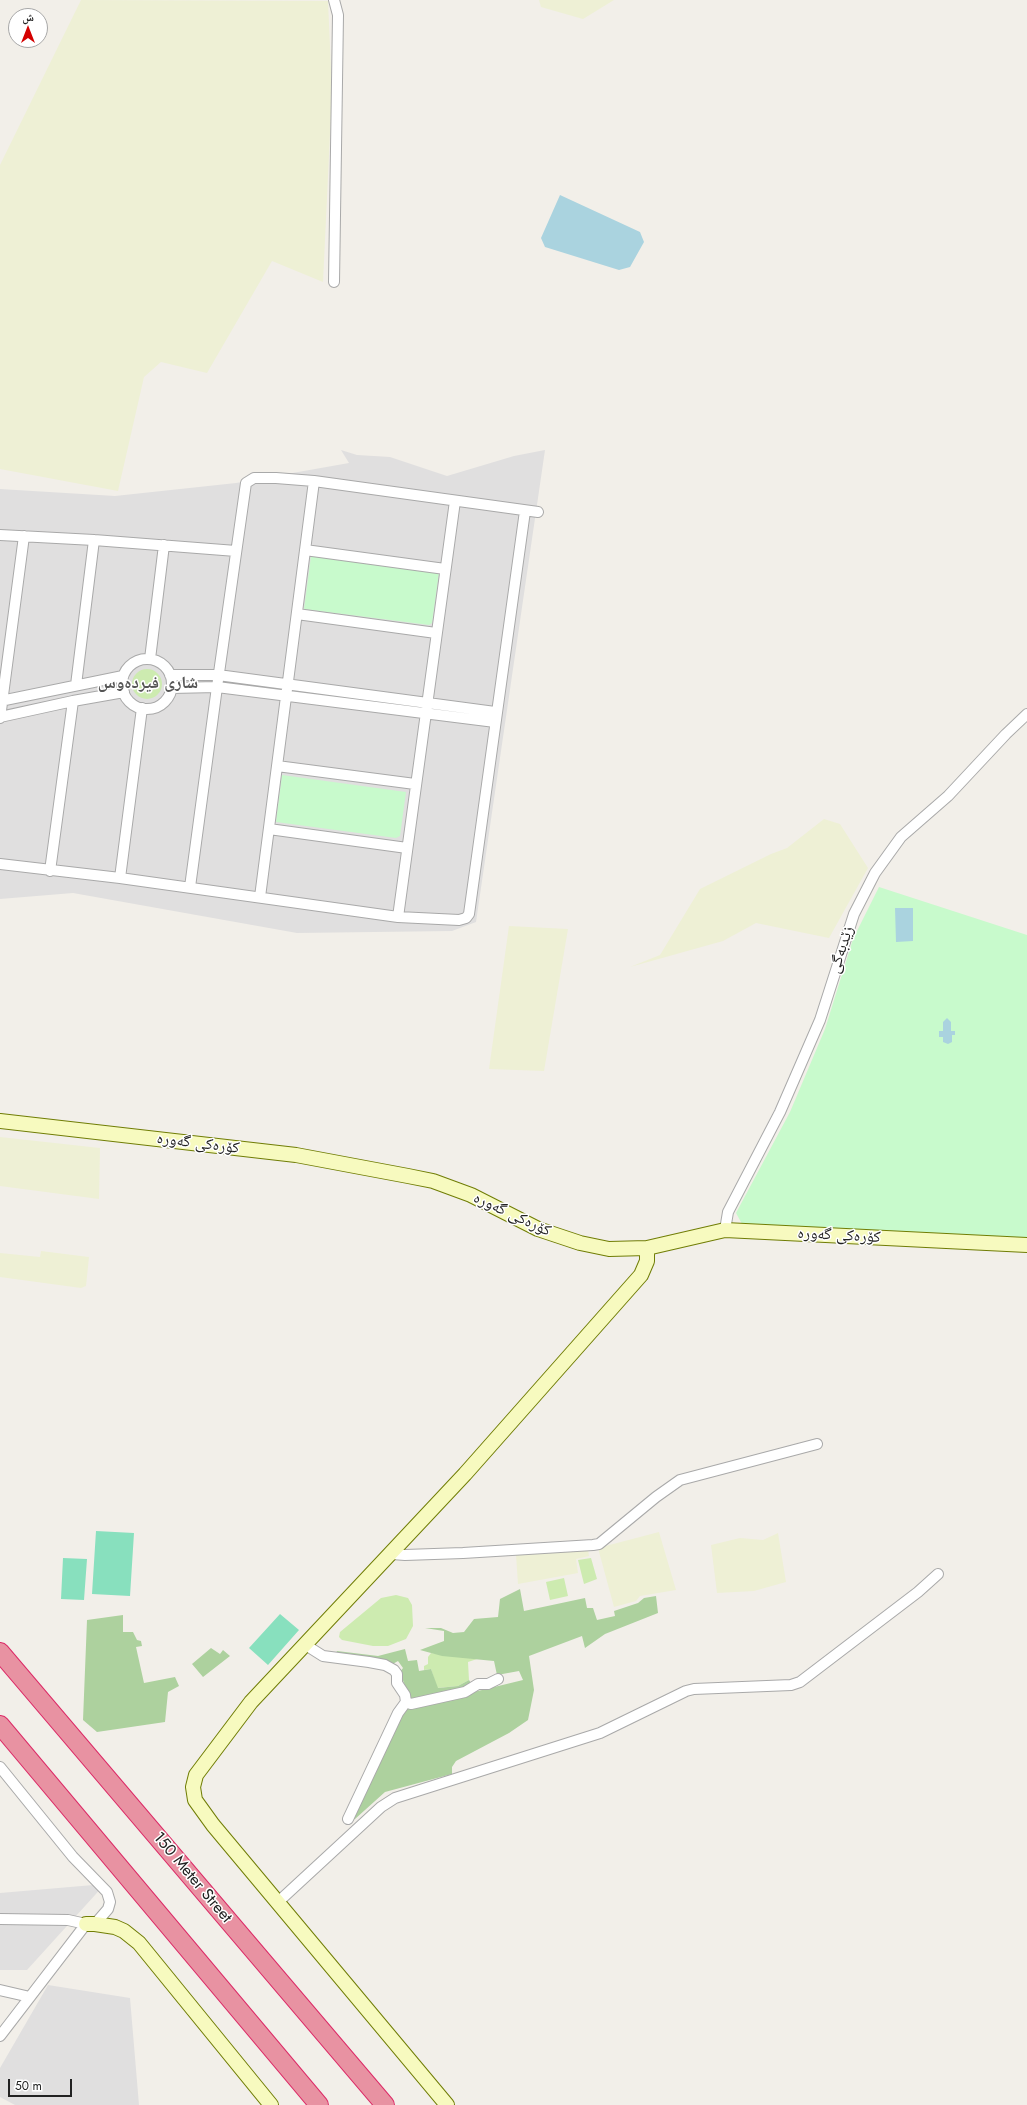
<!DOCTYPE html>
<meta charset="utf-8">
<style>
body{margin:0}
#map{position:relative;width:1027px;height:2105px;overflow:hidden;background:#f2efe9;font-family:Jost,"Noto Naskh Arabic",sans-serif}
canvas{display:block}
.north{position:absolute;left:8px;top:8px;width:40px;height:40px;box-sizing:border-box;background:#fff;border:1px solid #a7a7a7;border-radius:50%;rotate:0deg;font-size:11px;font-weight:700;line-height:16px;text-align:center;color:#222}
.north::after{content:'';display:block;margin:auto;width:14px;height:18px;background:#d40000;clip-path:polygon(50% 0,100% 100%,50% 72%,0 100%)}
.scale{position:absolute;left:8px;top:2079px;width:64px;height:18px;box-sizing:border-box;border:2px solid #222;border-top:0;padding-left:5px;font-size:12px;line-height:14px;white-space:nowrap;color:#222;-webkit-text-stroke:3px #fff;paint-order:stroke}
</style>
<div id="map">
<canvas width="1027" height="2105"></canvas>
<div class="north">ش</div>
<div class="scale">50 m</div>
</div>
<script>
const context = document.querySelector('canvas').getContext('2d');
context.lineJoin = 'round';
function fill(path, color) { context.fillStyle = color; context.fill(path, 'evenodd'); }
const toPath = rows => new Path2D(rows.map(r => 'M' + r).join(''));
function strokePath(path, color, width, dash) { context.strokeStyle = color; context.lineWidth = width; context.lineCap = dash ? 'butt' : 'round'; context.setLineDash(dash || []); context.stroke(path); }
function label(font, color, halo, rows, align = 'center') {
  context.font = font + ' Jost,"Noto Naskh Arabic",sans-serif'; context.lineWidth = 3; context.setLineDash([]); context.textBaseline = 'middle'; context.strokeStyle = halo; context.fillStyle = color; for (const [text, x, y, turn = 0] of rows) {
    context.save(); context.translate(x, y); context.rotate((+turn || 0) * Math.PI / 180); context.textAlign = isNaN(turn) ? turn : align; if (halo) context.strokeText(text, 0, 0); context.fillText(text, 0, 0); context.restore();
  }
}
const residential = toPath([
 [341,450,357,455,390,457,447,476,514,456,545,450,476,922,452,931,297,933,73,893,0,899,0,489,115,496,236,483,349,463],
 [105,1884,27,1970,0,1970,0,1893],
 [48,1985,130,1998,139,2105,15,2105,0,2097,0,2068]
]);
const farmland = toPath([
 [81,0,328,1,332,92,323,282,272,261,207,373,161,362,144,377,118,491,0,469,0,165],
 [539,0,614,0,583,19,541,7],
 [824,819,840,824,868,868,829,938,756,923,723,941,630,967,660,955,700,889,771,854,787,848],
 [509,926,568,929,544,1071,489,1069],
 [0,1137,100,1148,99,1199,0,1186],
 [41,1251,89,1257,86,1286,81,1288,0,1277,0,1253,40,1257],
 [659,1532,676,1590,640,1596,636,1601,614,1607,598,1548],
 [778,1533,786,1582,754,1591,717,1593,711,1545,740,1538,763,1540],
 [588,1549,589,1556,576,1559,578,1573,518,1584,516,1555]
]);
const grass = toPath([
 '132 684a15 15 0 1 1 30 0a15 15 0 1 1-30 0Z',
 [591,1558,597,1579,584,1584,578,1560],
 [564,1578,568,1596,550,1600,546,1582],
 [396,1595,408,1598,412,1605,413,1626,406,1639,388,1646,373,1646,342,1640,339,1637,340,1632,381,1598],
 [431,1653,477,1659,468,1662,469,1680,458,1686,437,1688,431,1669,424,1670,424,1666,428,1664,428,1657]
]);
const forest = toPath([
 [520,1589,524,1611,585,1598,587,1608,593,1608,597,1620,615,1616,614,1611,638,1603,644,1598,656,1596,658,1613,605,1634,585,1648,582,1636,529,1656,534,1690,528,1720,509,1733,456,1761,452,1767,452,1774,385,1792,355,1819,350,1821,404,1709,523,1680,519,1671,497,1675,494,1661,442,1656,420,1650,444,1641,444,1631,425,1628,441,1628,453,1633,464,1632,474,1619,498,1617,500,1599],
 [123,1615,123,1632,133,1632,137,1640,141,1641,142,1646,136,1647,144,1683,175,1677,179,1686,168,1692,165,1722,97,1732,83,1720,87,1620],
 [211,1648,220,1654,223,1650,230,1656,203,1677,192,1664],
 [405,1649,408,1661,417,1660,419,1671,431,1669,438,1688,458,1686,469,1680,473,1686,410,1700,400,1672,403,1668,398,1661,391,1665,335,1655,337,1651,378,1656]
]);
const park = toPath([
 [311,556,439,573,432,623,429,625,304,609],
 [282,775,406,792,400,836,396,838,276,822],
 [879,887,1027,935,1027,1238,742,1224,736,1213,790,1112,825,1029,853,939]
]);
const pitch = toPath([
 [96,1531,134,1533,130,1596,92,1594],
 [63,1558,87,1559,84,1600,61,1599],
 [280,1614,299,1630,268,1665,249,1648]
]);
const water = toPath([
 [560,195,640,232,644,242,630,267,619,270,545,247,541,238],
 [895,908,913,908,913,941,896,942],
 [947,1018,951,1022,951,1031,955,1031,955,1035,952,1035,952,1042,948,1044,943,1042,943,1037,939,1037,939,1031,943,1031,943,1022]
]);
const street = toPath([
 [334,282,338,15,334,0],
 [0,535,94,540,236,551],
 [305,550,445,569],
 [297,614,436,633],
 [150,659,164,545],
 '122 684a25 25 0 1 1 50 0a25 25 0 1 1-50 0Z',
 [170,675,218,675,495,712],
 [76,685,94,540],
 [171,688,217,687,495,722],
 [0,701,123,676],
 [0,717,73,701,124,692],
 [0,718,24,536],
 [277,766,415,784],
 [269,829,407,848],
 [0,864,120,878,398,917,459,920,466,918,469,914,525,511],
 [50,871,73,701],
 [120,878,142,708],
 [190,887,217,687,246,483,254,478,276,478,314,481,538,512],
 [260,897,314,481],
 [398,917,455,501],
 [725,1230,728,1212,780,1112,820,1020,854,914,875,873,901,837,948,796,1006,734,1027,714],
 [392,1554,405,1555,463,1553,593,1545,599,1544,656,1497,680,1480,817,1444],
 [304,1644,323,1656,369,1662,385,1665,394,1670,397,1674,397,1683,405,1695,406,1702,411,1704,465,1692,478,1684,488,1684,498,1679],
 [0,1767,73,1857,107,1892,110,1902,108,1909,95,1924],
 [348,1819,398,1713,406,1702],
 [277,1903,381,1807,395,1798,600,1733,686,1691,694,1689,791,1685,800,1682,918,1592,938,1574],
 [0,1919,68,1920,86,1924,0,2036],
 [0,1990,30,1997]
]);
const secondary = toPath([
 [0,1121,296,1155,408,1176,433,1181,471,1195,538,1229,580,1243,609,1249,647,1248,725,1230,1027,1245],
 [86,1924,95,1924,115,1927,124,1931,139,1943,271,2105],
 [447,2105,213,1825,195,1800,193,1787,196,1775,251,1702,465,1474,641,1275,647,1261,647,1248]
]);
const highway = toPath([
 [0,1652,385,2105],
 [0,1725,319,2105]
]);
const streetNames = [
 ["زێدبەگی",842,950,-72],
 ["کۆرەکی گەورە",198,1144,7],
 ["کۆرەکی گەورە",512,1215,25],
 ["کۆرەکی گەورە",839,1236,3],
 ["150 Meter Street",192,1878,50]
];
const neighbourhoodNames = [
 ["شاری فیردەوس",148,684]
];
fill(residential, '#e0dfdf');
fill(farmland, '#eef0d5');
fill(grass, '#cdebb0');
fill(forest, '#add19e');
fill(park, '#c8facc');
fill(pitch, '#88e0be');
fill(water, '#aad3df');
strokePath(street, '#a9a9a9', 12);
strokePath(secondary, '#707d05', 16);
strokePath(highway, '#dc2a67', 20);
strokePath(street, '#fff', 10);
strokePath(secondary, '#f7fabf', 14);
strokePath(highway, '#e892a2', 18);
label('16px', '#222', '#fff', streetNames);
label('bold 17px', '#555', '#fff', neighbourhoodNames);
</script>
